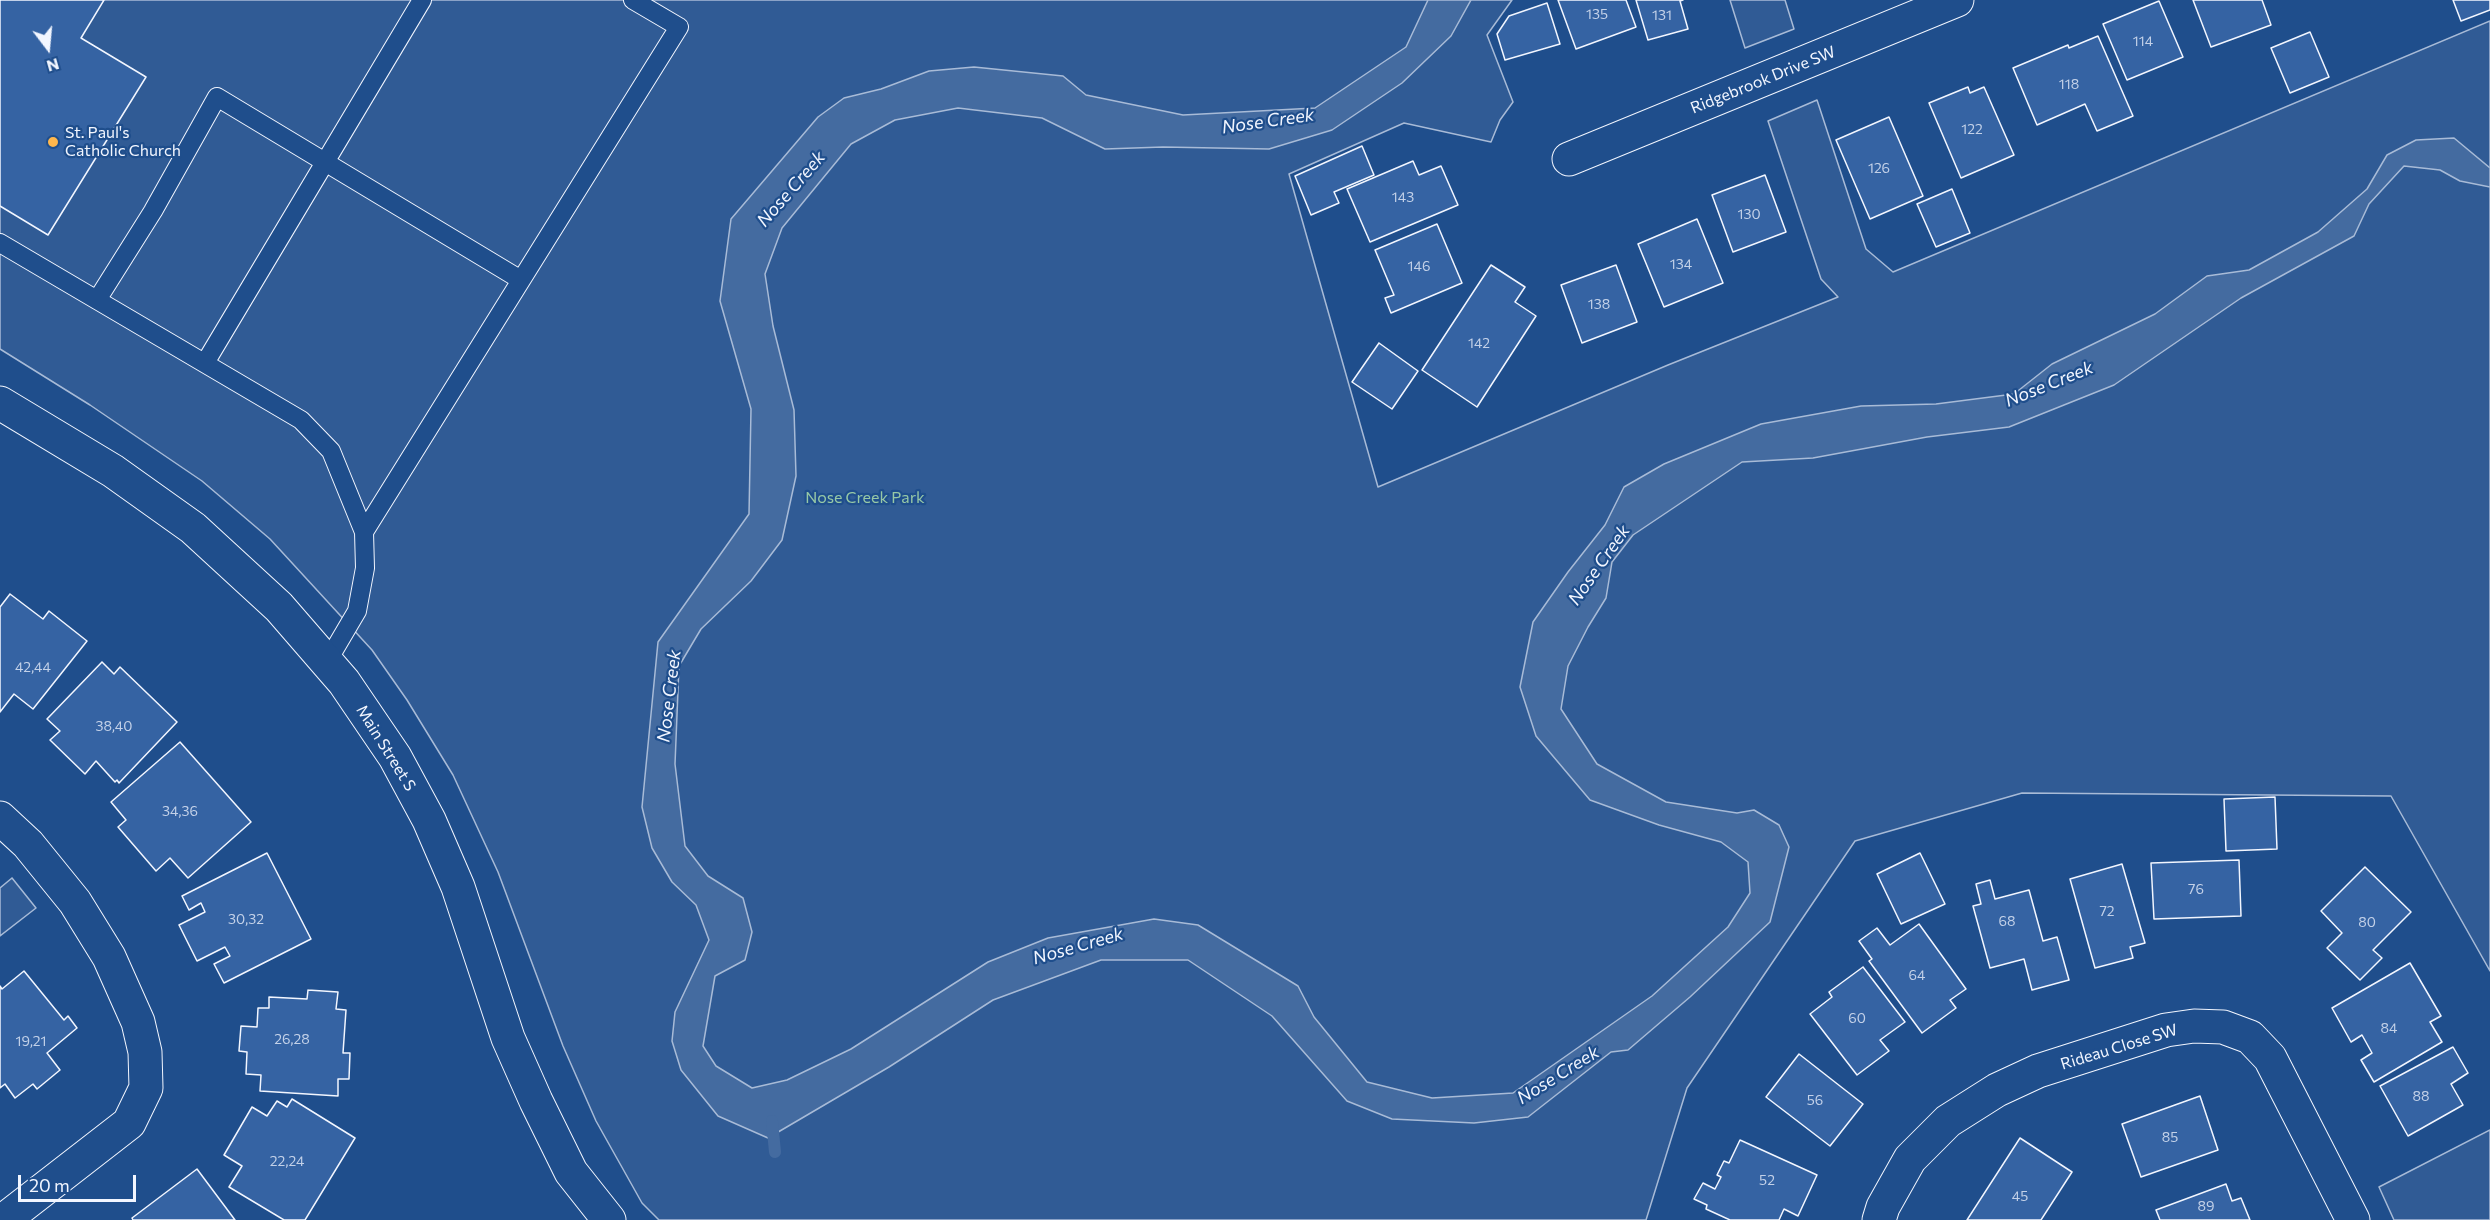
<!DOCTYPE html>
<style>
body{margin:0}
#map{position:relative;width:2490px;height:1220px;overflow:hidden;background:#1f4e8c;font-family:Commissioner,sans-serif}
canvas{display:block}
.north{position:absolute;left:18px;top:18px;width:60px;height:60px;-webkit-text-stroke:4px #1f4e8c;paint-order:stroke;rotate:164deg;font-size:16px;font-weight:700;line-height:24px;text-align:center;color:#f2f6ff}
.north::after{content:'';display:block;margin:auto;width:21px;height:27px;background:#f2f6ff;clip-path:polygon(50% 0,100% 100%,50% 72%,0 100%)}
.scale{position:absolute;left:18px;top:1175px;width:118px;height:27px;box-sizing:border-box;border:3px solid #f2f6ff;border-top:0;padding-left:8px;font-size:18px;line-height:21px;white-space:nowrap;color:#f2f6ff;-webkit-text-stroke:4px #1f4e8c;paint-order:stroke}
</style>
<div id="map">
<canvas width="2490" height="1220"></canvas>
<div class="north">N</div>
<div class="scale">20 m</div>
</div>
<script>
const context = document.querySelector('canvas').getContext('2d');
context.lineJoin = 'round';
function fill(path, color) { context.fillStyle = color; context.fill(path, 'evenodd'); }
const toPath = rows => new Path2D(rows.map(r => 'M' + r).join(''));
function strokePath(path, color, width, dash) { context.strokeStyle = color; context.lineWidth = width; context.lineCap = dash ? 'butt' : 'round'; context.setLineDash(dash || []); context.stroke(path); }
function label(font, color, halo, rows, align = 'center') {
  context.font = font + ' Commissioner,sans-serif'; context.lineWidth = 4.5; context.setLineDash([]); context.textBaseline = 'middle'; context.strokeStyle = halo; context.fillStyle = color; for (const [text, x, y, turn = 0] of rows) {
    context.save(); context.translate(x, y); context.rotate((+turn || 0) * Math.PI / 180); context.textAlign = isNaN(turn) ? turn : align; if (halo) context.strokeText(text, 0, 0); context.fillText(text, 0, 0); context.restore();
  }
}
const built = toPath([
 [0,0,1512,0,1487,35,1513,102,1500,120,1491,142,1404,123,1289,174,1378,487,1668,365,1838,297,1821,279,1768,121,1817,100,1866,249,1893,272,2490,21,2490,971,2391,796,2022,793,1855,841,1687,1088,1646,1220,659,1220,642,1203,596,1121,563,1046,498,872,453,775,407,700,372,650,270,539,202,481,90,405,0,349,0,0],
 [1730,0,1785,0,1794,29,1745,48,1730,0],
 [12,878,36,908,0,936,0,888,12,878],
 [2490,1130,2490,1220,2394,1220,2379,1187,2490,1130]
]);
const water = toPath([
 [1428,0,1471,0,1451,36,1402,83,1332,130,1269,149,1163,147,1105,149,1042,118,958,108,895,120,851,144,782,228,765,274,773,326,794,410,796,476,782,540,751,581,701,629,679,666,675,764,685,846,708,876,743,898,752,932,745,960,715,976,703,1046,716,1066,752,1088,787,1080,851,1049,988,962,1048,938,1154,919,1198,925,1298,986,1314,1017,1367,1082,1432,1098,1513,1093,1652,996,1728,927,1750,893,1748,862,1721,842,1659,825,1590,800,1536,736,1520,687,1533,622,1568,572,1605,525,1624,487,1664,464,1761,424,1861,406,1936,404,2014,394,2052,364,2155,314,2207,276,2249,270,2318,232,2367,189,2387,155,2416,140,2454,138,2490,168,2490,187,2460,181,2440,170,2404,166,2369,204,2354,236,2241,298,2114,385,2009,427,1927,437,1813,458,1742,462,1633,535,1612,562,1606,598,1588,627,1568,666,1561,709,1597,764,1666,802,1737,813,1754,810,1779,825,1789,847,1770,922,1690,997,1628,1050,1611,1052,1528,1117,1474,1123,1392,1119,1347,1101,1272,1016,1188,960,1101,960,993,1000,889,1067,768,1138,718,1116,681,1070,672,1041,675,1012,709,940,696,905,672,882,652,848,642,807,658,642,749,514,751,409,720,301,731,219,818,117,844,98,881,89,929,71,974,67,1063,76,1086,95,1183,115,1315,108,1406,47,1428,0]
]);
const stream = toPath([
 [772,1121,775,1152]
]);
const building = toPath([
 [0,0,104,0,81,38,146,77,48,235,0,206,0,0],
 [1558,0,1626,0,1636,27,1576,49,1558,0],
 [1636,0,1683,0,1680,1,1688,29,1648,40,1636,0],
 [2193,0,2262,0,2271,25,2211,47,2193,0],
 [2453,0,2490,0,2490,10,2461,21,2453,0],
 [2159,1,2183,57,2127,80,2103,24,2159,1],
 [1547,3,1560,44,1505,60,1497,34,1509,16,1547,3],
 [2310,32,2329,77,2290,93,2271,48,2310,32],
 [2098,36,2133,116,2097,131,2085,104,2037,125,2013,68,2068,45,2069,48,2098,36],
 [1968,87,1970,93,1984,87,2014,155,1961,178,1929,103,1968,87],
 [1889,117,1923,196,1870,219,1836,140,1889,117],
 [1362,146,1374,175,1334,192,1339,203,1311,215,1295,176,1362,146],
 [1413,161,1419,175,1441,166,1458,205,1370,242,1347,189,1413,161],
 [1765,175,1786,232,1733,252,1712,195,1765,175],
 [1952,189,1970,233,1936,247,1917,204,1952,189],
 [1697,219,1723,283,1664,307,1638,244,1697,219],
 [1437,224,1462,283,1391,313,1385,298,1394,295,1375,250,1437,224],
 [1491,265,1525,287,1515,302,1536,316,1477,407,1422,370,1491,265],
 [1616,265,1637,322,1582,343,1561,285,1616,265],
 [1379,343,1418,371,1392,409,1352,382,1379,343],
 [10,594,43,619,49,611,87,641,33,709,14,694,0,712,0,607,10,594],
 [102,662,114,674,120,667,177,722,119,783,117,780,115,782,96,761,85,774,50,740,60,731,47,719,102,662],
 [180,742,251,822,188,878,170,858,156,871,118,827,126,820,111,802,180,742],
 [2275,797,2277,849,2226,851,2224,799,2275,797],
 [267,853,311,939,224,983,214,964,230,956,225,947,197,961,179,925,205,912,201,903,189,910,182,896,267,853],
 [1920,853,1945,904,1901,924,1877,874,1920,853],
 [2239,860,2241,916,2154,919,2151,863,2239,860],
 [2122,864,2145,943,2130,947,2133,958,2095,968,2070,879,2122,864],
 [2365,867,2411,912,2373,950,2382,958,2360,980,2327,948,2342,933,2321,911,2365,867],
 [1990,880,1995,899,2029,890,2043,941,2057,937,2069,980,2032,990,2024,959,1990,968,1973,906,1981,904,1976,884,1990,880],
 [1919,924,1966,989,1950,1000,1956,1008,1922,1033,1869,961,1872,959,1859,941,1877,928,1890,945,1919,924],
 [2410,963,2441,1016,2430,1022,2442,1042,2374,1082,2361,1060,2372,1053,2362,1035,2351,1042,2332,1008,2410,963],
 [1863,967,1905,1022,1880,1040,1889,1051,1857,1075,1810,1014,1832,997,1829,992,1863,967],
 [24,971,64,1020,68,1016,77,1028,47,1053,60,1070,37,1089,33,1084,15,1098,5,1084,0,1088,0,986,2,989,24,971],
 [308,990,338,992,336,1009,346,1010,343,1053,350,1053,349,1079,338,1079,338,1096,260,1091,261,1075,246,1074,247,1052,239,1051,241,1026,257,1027,258,1008,269,1008,269,997,307,999,308,990],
 [2453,1047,2468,1073,2451,1084,2463,1105,2408,1136,2380,1086,2453,1047],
 [1799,1054,1863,1104,1830,1146,1766,1097,1799,1054],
 [2200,1096,2218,1150,2141,1177,2122,1124,2200,1096],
 [292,1099,355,1138,305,1220,284,1220,229,1187,242,1166,224,1155,252,1107,267,1116,277,1101,287,1107,292,1099],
 [2020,1138,2072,1172,2041,1220,1967,1220,2020,1138],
 [1740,1140,1817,1175,1798,1216,1784,1209,1779,1220,1730,1220,1706,1209,1707,1205,1694,1199,1703,1183,1715,1189,1721,1177,1717,1175,1724,1161,1729,1163,1740,1140],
 [197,1169,235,1220,133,1220,132,1218,197,1169],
 [2226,1184,2232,1201,2241,1198,2250,1220,2160,1220,2156,1210,2226,1184]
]);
const lane = toPath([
 [0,243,301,420,331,451,364,532,365,568,357,611,327,662],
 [97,300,153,211,217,97,521,280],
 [205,363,422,0],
 [364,532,679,27,633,0]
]);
const street = toPath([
 [1569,159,1957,0],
 [0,818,28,844,75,902,109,957,138,1022,145,1052,146,1088,129,1123,4,1220],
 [1879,1220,1883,1207,1910,1159,1948,1121,1997,1090,2038,1071,2166,1030,2194,1026,2223,1027,2250,1037,2270,1058,2353,1220]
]);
const secondary = toPath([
 [0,403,113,471,193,528,279,607,344,682,395,757,429,820,458,887,508,1038,536,1101,571,1172,609,1220]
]);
const markers = [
 [53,142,6,"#ffb74d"]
];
const numberNames = [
 ["135",1597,14],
 ["131",1662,15],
 ["114",2143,41],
 ["118",2069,84],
 ["122",1972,129],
 ["126",1879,168],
 ["143",1403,197],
 ["130",1749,214],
 ["134",1681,264],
 ["146",1419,266],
 ["138",1599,304],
 ["142",1479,343],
 ["42,44",33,667],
 ["38,40",114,726],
 ["34,36",180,811],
 ["76",2196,889],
 ["72",2107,911],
 ["30,32",246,919],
 ["68",2007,921],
 ["80",2367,922],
 ["64",1917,975],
 ["60",1857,1018],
 ["84",2389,1028],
 ["26,28",292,1039],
 ["19,21",31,1041],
 ["88",2421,1096],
 ["56",1815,1100],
 ["85",2170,1137],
 ["22,24",287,1161],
 ["52",1767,1180],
 ["45",2020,1196],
 ["89",2206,1206]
];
const streetNames = [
 ["Ridgebrook Drive SW",1763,80,-22],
 ["Main Street S",386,748,58],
 ["Rideau Close SW",2119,1047,-17]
];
const poiNames = [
 ["St. Paul's",65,133],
 ["Catholic Church",65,151]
];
const parkNames = [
 ["Nose Creek Park",865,498]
];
const waterNames = [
 ["Nose Creek",1268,121,-8],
 ["Nose Creek",791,189,-49],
 ["Nose Creek",2049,384,-22],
 ["Nose Creek",1599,565,-55],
 ["Nose Creek",669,696,-83],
 ["Nose Creek",1078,946,-16],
 ["Nose Creek",1558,1075,-32]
];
fill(built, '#305b95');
strokePath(built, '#a8bbd7', 1.5);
fill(water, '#446ba0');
strokePath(water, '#a8bbd7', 1.5);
strokePath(stream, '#446ba0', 12);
fill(building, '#3563a3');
strokePath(building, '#f2f6ff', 1.5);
strokePath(lane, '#f2f6ff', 20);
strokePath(street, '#f2f6ff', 35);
strokePath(secondary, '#f2f6ff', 35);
strokePath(lane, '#1f4e8c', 18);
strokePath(street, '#1f4e8c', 33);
strokePath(secondary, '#1f4e8c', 33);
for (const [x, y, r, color] of markers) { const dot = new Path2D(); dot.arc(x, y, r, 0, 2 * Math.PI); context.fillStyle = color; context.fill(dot); strokePath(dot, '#1f4e8c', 2); }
label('14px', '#c3d1e8', null, numberNames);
label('16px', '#f2f6ff', '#1f4e8c', streetNames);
label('16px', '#f2f6ff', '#1f4e8c', poiNames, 'left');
label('16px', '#97c8a6', '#1f4e8c', parkNames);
label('italic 18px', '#f2f6ff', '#1f4e8c', waterNames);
</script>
